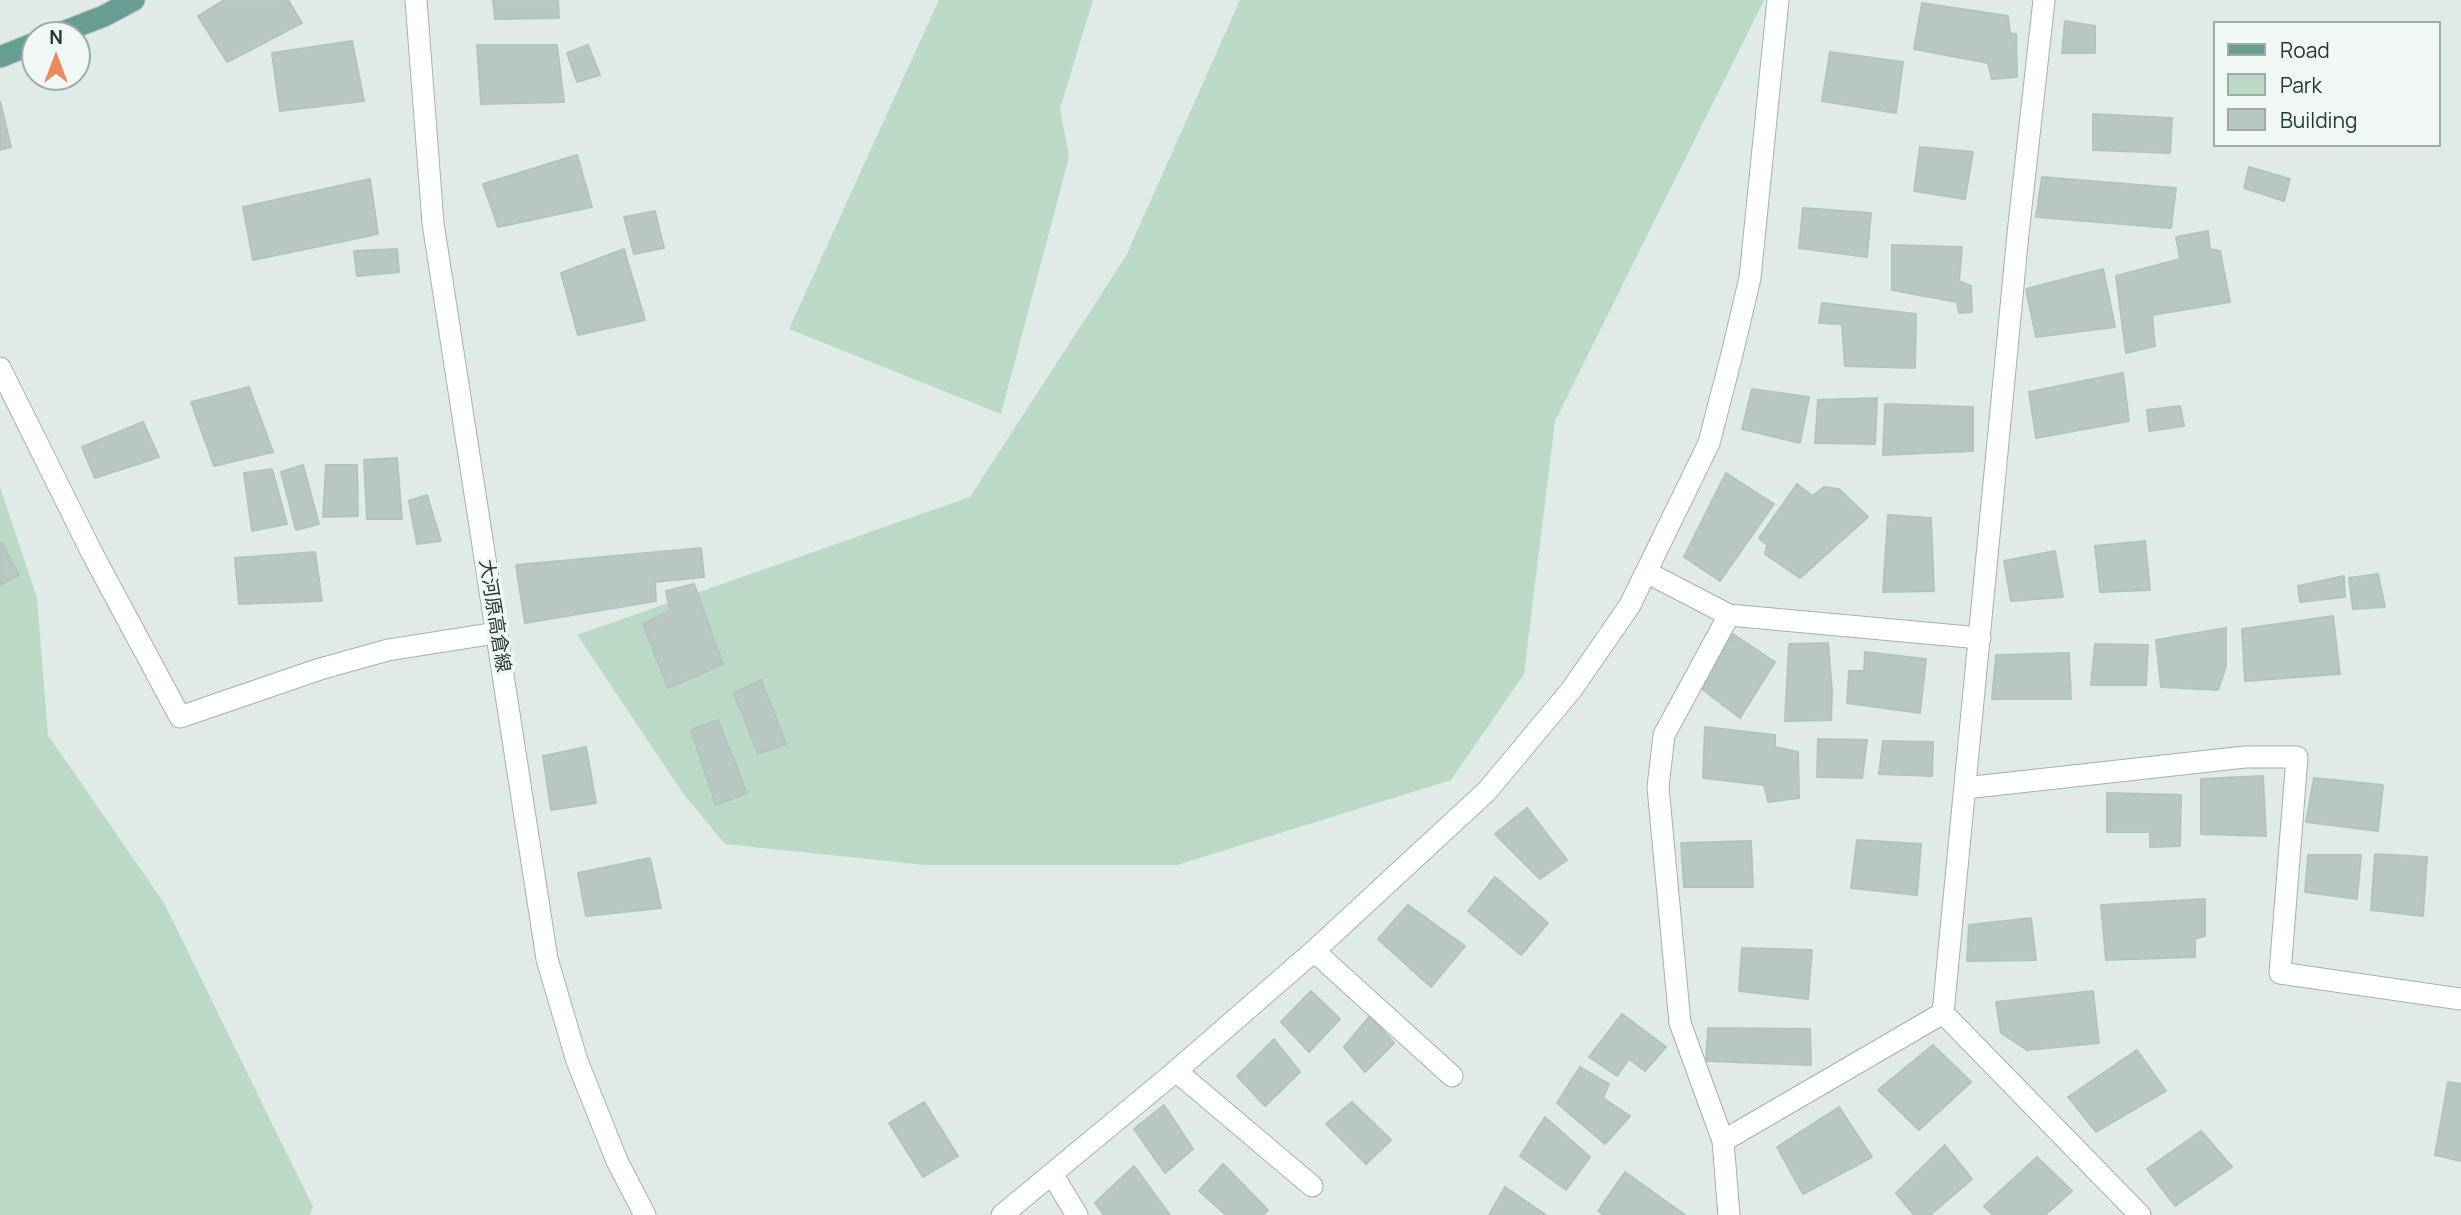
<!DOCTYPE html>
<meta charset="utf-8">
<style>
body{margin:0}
#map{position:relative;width:2461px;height:1215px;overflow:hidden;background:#e0eae6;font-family:Manrope,sans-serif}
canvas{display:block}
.legend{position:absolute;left:2213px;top:21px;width:228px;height:126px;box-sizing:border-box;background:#f0f7f4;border:2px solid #9eaba7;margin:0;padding:9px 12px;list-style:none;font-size:21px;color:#223934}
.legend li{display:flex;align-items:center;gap:14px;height:35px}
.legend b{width:35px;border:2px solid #9eaba7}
.north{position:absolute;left:21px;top:21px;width:70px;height:70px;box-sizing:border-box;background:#f0f7f4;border:2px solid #9eaba7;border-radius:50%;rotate:0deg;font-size:19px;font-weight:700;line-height:28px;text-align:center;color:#223934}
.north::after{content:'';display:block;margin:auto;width:24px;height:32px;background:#e98b5e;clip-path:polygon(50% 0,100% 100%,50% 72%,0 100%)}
</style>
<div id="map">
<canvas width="2461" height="1215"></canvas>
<ul class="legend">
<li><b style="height:9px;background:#679d93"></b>Road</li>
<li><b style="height:19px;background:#badac5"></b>Park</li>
<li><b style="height:19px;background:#b8c7c2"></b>Building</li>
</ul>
<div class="north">N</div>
</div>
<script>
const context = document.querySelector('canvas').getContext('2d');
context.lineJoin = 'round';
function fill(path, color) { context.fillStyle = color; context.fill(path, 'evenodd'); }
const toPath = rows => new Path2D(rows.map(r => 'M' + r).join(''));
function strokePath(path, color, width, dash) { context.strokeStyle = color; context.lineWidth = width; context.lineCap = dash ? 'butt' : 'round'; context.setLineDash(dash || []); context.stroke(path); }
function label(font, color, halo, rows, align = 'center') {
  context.font = font + ' Manrope,"Noto Sans JP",sans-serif'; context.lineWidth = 7; context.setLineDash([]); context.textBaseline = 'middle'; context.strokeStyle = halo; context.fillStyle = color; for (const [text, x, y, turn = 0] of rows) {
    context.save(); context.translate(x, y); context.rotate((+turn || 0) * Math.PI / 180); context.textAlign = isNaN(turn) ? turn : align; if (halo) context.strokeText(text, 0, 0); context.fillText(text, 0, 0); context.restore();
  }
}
const green = toPath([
 [939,0,1093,0,1060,109,1069,157,1001,414,789,329],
 [1240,0,1764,0,1555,421,1524,674,1451,780,1177,865,925,865,725,844,682,792,577,635,970,497,1126,256],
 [0,487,37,598,48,735,164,903,313,1207,310,1215,0,1215]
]);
const building = toPath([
 [224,0,288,0,302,23,227,62,198,16,224,0],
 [493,0,558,0,559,18,495,19,493,0],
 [1922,3,2008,16,2010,33,2016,34,2017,77,1992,79,1988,63,1914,49,1922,3],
 [2065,21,2095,26,2095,53,2062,53,2065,21],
 [352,41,364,101,280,111,272,53,352,41],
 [477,45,557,45,564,102,481,104,477,45],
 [588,45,600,75,577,82,567,53,588,45],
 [1830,52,1903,62,1896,113,1822,101,1830,52],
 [0,101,11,147,0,150,0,101],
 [2093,114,2172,118,2170,153,2093,150,2093,114],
 [1920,147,1973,152,1965,199,1914,191,1920,147],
 [577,155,592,207,498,227,483,184,577,155],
 [2249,167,2290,179,2284,201,2244,188,2249,167],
 [2042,177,2176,188,2171,228,2036,217,2042,177],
 [370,179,378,234,253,260,243,207,370,179],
 [1803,208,1871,213,1867,257,1799,248,1803,208],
 [655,211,664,248,634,254,624,217,655,211],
 [2208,231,2210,249,2220,251,2230,302,2152,315,2155,346,2126,353,2116,276,2180,259,2176,237,2208,231],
 [1892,245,1962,247,1959,281,1971,286,1972,312,1959,313,1957,302,1892,290,1892,245],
 [397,249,399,272,357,276,354,251,397,249],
 [624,249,645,320,578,335,561,273,624,249],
 [2103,269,2115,327,2036,337,2026,289,2103,269],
 [1822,303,1916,314,1915,368,1845,366,1842,324,1819,323,1822,303],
 [2123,373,2129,421,2036,438,2029,392,2123,373],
 [249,387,273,452,214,466,191,402,249,387],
 [1752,389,1809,397,1800,443,1742,429,1752,389],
 [1877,398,1875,444,1815,443,1818,400,1877,398],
 [1885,404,1973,407,1973,451,1883,455,1885,404],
 [2180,406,2184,426,2149,431,2147,410,2180,406],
 [143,422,159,457,95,478,82,447,143,422],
 [397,458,402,519,367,519,364,460,397,458],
 [303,465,319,524,296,530,281,472,303,465],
 [326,465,357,465,358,516,323,517,326,465],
 [272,469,287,524,252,531,244,473,272,469],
 [1726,473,1774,504,1720,581,1684,557,1726,473],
 [1797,484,1812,496,1824,487,1839,489,1868,517,1800,578,1765,554,1767,545,1759,538,1797,484],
 [427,495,441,541,417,544,409,501,427,495],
 [1888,515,1931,518,1934,591,1883,592,1888,515],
 [2145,541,2150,590,2100,592,2095,546,2145,541],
 [2,543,19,575,0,585,0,544,2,543],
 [701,548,704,577,655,582,656,601,525,623,516,565,701,548],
 [2055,551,2063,597,2011,601,2004,561,2055,551],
 [315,552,322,601,239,604,235,558,315,552],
 [2378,574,2385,607,2353,609,2349,578,2378,574],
 [2344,576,2345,597,2300,602,2298,586,2344,576],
 [694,584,723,664,668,688,643,624,670,611,666,591,694,584],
 [2333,616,2340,674,2245,681,2242,629,2333,616],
 [2226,628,2226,666,2218,690,2161,687,2156,640,2226,628],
 [1733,634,1775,662,1740,718,1698,686,1733,634],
 [1828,643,1832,691,1831,720,1785,721,1789,644,1828,643],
 [2095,644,2148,645,2146,685,2091,685,2095,644],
 [1865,652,1926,659,1920,713,1847,703,1849,671,1864,671,1865,652],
 [2069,653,2071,699,1992,699,1996,655,2069,653],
 [761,680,786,744,758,754,734,693,761,680],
 [718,720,747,793,716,805,691,730,718,720],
 [1705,727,1775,735,1775,747,1798,752,1799,798,1768,802,1764,785,1703,778,1705,727],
 [1818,739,1867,740,1862,778,1817,777,1818,739],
 [1883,741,1933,742,1932,776,1879,774,1883,741],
 [586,747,596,803,551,810,543,756,586,747],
 [2263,776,2266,836,2201,834,2201,779,2263,776],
 [2314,778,2383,785,2378,831,2306,822,2314,778],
 [2107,793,2181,795,2180,846,2150,847,2150,832,2107,832,2107,793],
 [1527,808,1567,860,1540,879,1495,834,1527,808],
 [1857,840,1921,844,1917,895,1851,888,1857,840],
 [1751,841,1753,887,1684,887,1681,843,1751,841],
 [2375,854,2427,857,2423,916,2371,910,2375,854],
 [2308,855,2361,855,2357,899,2305,892,2308,855],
 [650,858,661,908,586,916,578,873,650,858],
 [1495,877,1548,923,1521,955,1468,911,1495,877],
 [2205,899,2205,936,2195,939,2195,957,2106,960,2101,905,2205,899],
 [1408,905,1465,946,1431,987,1378,939,1408,905],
 [2031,918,2036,960,1967,961,1969,925,2031,918],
 [1742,948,1812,950,1808,999,1739,991,1742,948],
 [1311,991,1340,1019,1309,1052,1281,1022,1311,991],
 [2093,991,2099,1043,2027,1050,2001,1033,1996,1002,2093,991],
 [1622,1014,1666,1047,1645,1071,1629,1059,1617,1076,1589,1057,1622,1014],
 [1370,1016,1394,1043,1365,1072,1344,1047,1370,1016],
 [1708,1028,1810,1029,1811,1065,1706,1061,1708,1028],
 [1274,1039,1300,1072,1265,1106,1237,1076,1274,1039],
 [1933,1045,1971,1082,1919,1130,1878,1090,1933,1045],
 [2137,1050,2166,1091,2096,1132,2068,1097,2137,1050],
 [1580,1067,1609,1084,1603,1098,1630,1116,1605,1144,1557,1103,1580,1067],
 [2448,1082,2461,1084,2461,1161,2435,1155,2448,1082],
 [924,1102,958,1156,923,1177,889,1123,924,1102],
 [1352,1102,1391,1140,1366,1164,1326,1124,1352,1102],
 [1164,1105,1193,1149,1165,1173,1134,1129,1164,1105],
 [1839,1107,1872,1157,1803,1194,1777,1147,1839,1107],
 [1545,1117,1590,1157,1566,1190,1520,1156,1545,1117],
 [2201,1131,2232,1167,2175,1206,2147,1169,2201,1131],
 [1945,1145,1972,1179,1930,1215,1914,1215,1896,1193,1945,1145],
 [2037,1157,2072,1191,2045,1215,1993,1215,1984,1206,2037,1157],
 [1223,1164,1268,1210,1263,1215,1226,1215,1199,1191,1223,1164],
 [1134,1166,1170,1215,1104,1215,1095,1203,1134,1166],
 [1625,1172,1685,1215,1604,1215,1598,1211,1625,1172],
 [1505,1187,1546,1215,1489,1215,1505,1187]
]);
const street = toPath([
 [2044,0,2018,234,1943,1013,2140,1215],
 [0,368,92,553,180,717,320,669,388,650,496,633],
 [1648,573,1729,615,1980,638],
 [1965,788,2245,757,2297,757,2280,973,2461,999],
 [1314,951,1452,1076],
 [1176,1071,1312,1186],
 [1723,1141,1680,1023,1658,787,1664,735,1729,615],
 [1052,1174,1077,1215],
 [1729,1215,1723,1141,1943,1013]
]);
const secondary = toPath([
 [416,0,433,223,547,959,577,1061,617,1161,645,1215],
 [1002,1215,1176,1071,1314,951,1487,791,1572,689,1630,605,1709,443,1732,354,1750,278,1778,0]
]);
const primary = toPath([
 [55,35,104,16,134,0],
 [0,57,35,43]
]);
const streetNames = [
 ["大河原高倉線",494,616,81]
];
fill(green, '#badac5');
fill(building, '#b8c7c2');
strokePath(building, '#b3c3bd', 2);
strokePath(street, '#a3b1ad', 23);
strokePath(secondary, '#a0b5af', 23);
strokePath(primary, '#bdc4c2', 23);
strokePath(street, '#fff', 21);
strokePath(secondary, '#fff', 21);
strokePath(primary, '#679d93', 21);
label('19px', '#223934', '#f0f7f4', streetNames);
</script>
